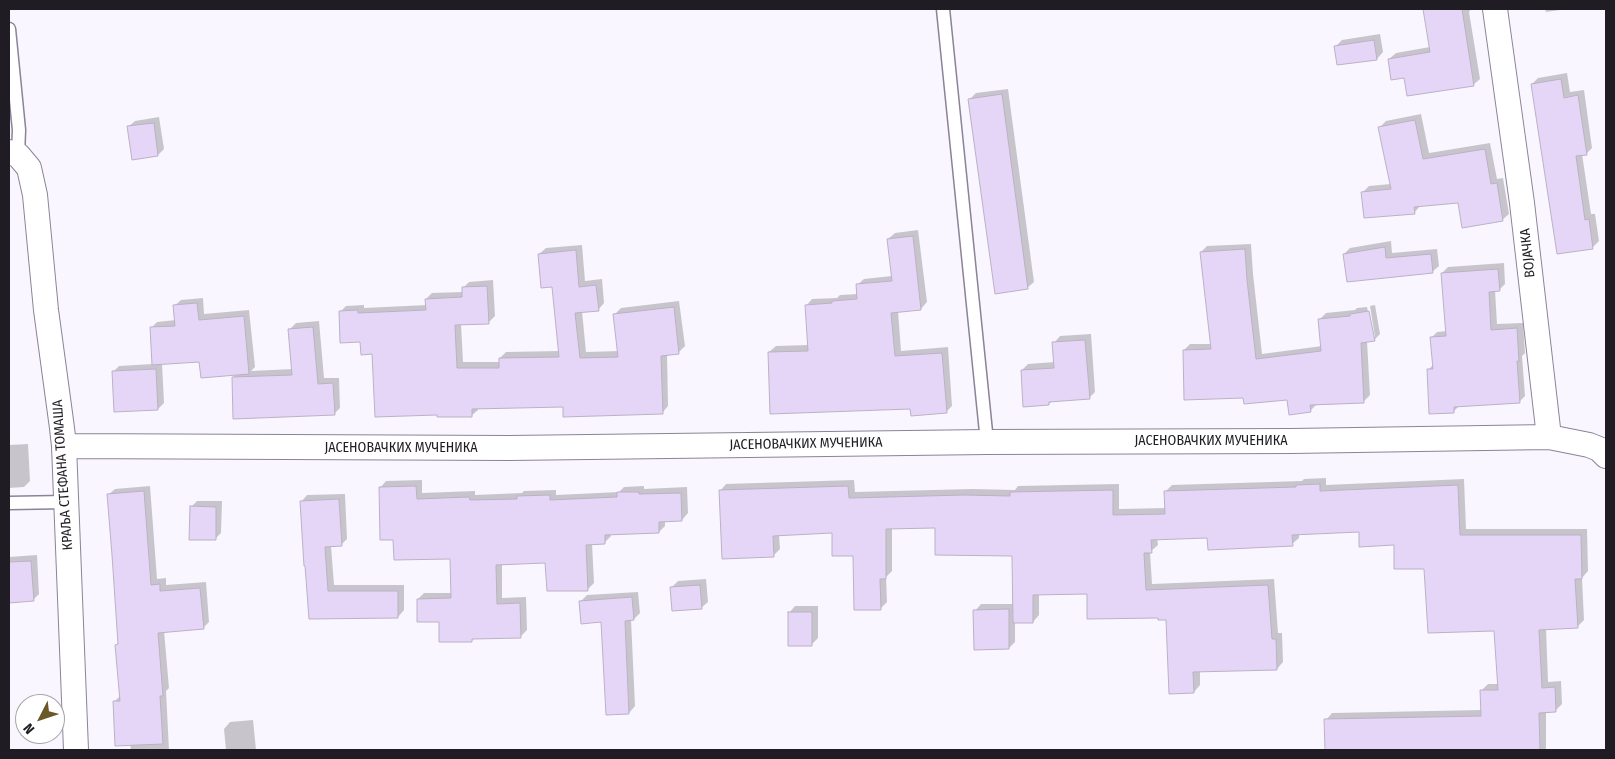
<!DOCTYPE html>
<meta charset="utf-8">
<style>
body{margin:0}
#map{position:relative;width:1615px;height:759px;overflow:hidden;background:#faf6ff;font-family:"Fira Sans Condensed",sans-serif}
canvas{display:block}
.frame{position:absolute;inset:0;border:10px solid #1f1c23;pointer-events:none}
.north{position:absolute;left:15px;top:694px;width:50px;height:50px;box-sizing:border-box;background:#fff;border:1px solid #a5a4a7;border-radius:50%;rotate:229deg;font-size:14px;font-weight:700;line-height:20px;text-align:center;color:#1f1c23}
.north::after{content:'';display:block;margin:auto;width:18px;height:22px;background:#6a5826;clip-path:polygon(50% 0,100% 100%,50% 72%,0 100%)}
</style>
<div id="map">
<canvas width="1615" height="759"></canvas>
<div class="frame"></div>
<div class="north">N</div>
</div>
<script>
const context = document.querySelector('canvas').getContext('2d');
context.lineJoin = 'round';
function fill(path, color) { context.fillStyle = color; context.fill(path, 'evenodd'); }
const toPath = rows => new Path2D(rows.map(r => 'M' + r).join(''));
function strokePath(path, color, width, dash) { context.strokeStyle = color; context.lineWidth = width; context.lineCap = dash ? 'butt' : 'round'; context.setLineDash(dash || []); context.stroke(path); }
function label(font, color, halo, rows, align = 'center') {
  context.font = font + ' "Fira Sans Condensed",sans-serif'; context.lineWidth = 4; context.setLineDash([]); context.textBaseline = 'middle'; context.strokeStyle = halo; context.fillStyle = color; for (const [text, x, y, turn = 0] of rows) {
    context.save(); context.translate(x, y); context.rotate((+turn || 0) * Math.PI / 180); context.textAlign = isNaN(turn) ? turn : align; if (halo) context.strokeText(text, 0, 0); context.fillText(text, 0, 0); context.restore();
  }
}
const shadow = toPath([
 [1424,9,1471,9,1469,12,1480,79,1473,85,1405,77,1389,59,1396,53,1430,47],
 [1545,9,1567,9,1546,12],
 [1380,34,1383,52,1377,59,1336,46,1342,40],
 [9,72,12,118,9,121],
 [1567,73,1570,92,1584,90,1592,148,1586,154,1582,154,1591,214,1595,214,1599,241,1593,247,1532,84,1538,78],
 [1008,89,1034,282,1027,288,970,99,976,93],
 [1421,114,1429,153,1490,143,1497,179,1503,178,1509,214,1502,220,1459,202,1420,206,1414,213,1363,192,1369,186,1391,184,1380,127,1386,121],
 [159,117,164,149,158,155,128,127,135,121],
 [918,230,927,302,921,309,898,311,901,351,948,347,952,406,946,412,912,407,769,352,776,346,809,345,806,306,812,299,837,298,840,295,858,294,857,285,864,279,892,276,888,239,895,233],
 [1391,241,1392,253,1437,249,1439,266,1432,272,1344,254,1350,248],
 [1251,244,1253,274,1262,354,1322,346,1320,319,1326,313,1355,310,1357,308,1367,307,1373,337,1375,337,1370,306,1375,305,1380,334,1374,340,1367,341,1370,395,1363,402,1316,405,1310,411,1288,398,1245,397,1184,350,1190,344,1212,344,1201,252,1207,246],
 [582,245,585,281,602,279,604,303,598,310,582,311,586,352,619,351,615,314,621,308,679,301,685,346,678,353,667,354,668,406,662,413,564,406,478,407,478,410,471,416,374,353,362,340,340,312,346,306,364,305,364,308,427,305,426,299,432,293,463,292,463,288,469,282,493,280,495,316,489,322,461,324,463,362,500,362,500,358,506,352,560,351,553,286,539,254,546,248],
 [1504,263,1505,284,1499,290,1495,290,1497,324,1523,323,1525,353,1522,356,1525,396,1519,402,1459,406,1453,412,1428,370,1434,364,1431,338,1437,332,1447,331,1442,273,1448,267],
 [203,298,204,314,249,310,255,367,251,371,293,369,290,329,296,323,319,321,324,378,339,378,340,408,334,414,233,377,237,374,200,361,162,363,164,403,158,409,113,372,119,366,153,364,151,328,157,322,176,320,174,306,181,300],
 [1091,334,1095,392,1089,398,1052,401,1049,404,1022,370,1028,364,1055,362,1054,343,1060,336],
 [28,444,30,481,24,487,9,488,9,445],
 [1326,478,1326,485,1464,479,1466,529,1587,529,1588,571,1582,578,1584,620,1578,626,1546,628,1548,682,1561,681,1562,704,1555,711,1546,711,1546,750,1326,750,1326,720,1332,713,1482,710,1481,691,1488,684,1499,684,1495,629,1425,568,1395,544,1360,531,1299,533,1299,538,1292,544,1208,537,1157,538,1158,545,1150,552,1152,584,1274,579,1278,633,1282,633,1283,662,1277,669,1200,670,1200,685,1194,692,1167,618,1088,593,1039,593,1039,615,1033,622,1015,622,1015,642,1009,648,975,611,981,604,1014,604,1013,554,936,527,892,528,892,571,886,577,887,602,880,609,854,554,833,531,779,535,780,549,773,556,720,491,726,484,854,480,855,492,972,489,1015,490,1018,486,1119,484,1119,509,1166,508,1165,492,1172,485,1302,481,1304,479],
 [422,480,422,493,475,491,475,495,522,493,524,491,556,490,556,495,619,492,624,487,644,486,644,489,687,487,688,513,682,520,665,520,665,526,659,532,610,533,611,536,604,543,592,543,594,583,588,589,547,561,502,563,502,598,526,597,527,630,520,637,475,638,472,640,440,620,418,599,424,593,452,593,451,557,394,539,380,488,386,481],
 [150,486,157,579,166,578,166,585,206,582,209,622,203,628,164,631,169,688,166,691,169,750,131,750,130,744,114,702,121,695,117,645,119,643,108,495,115,489],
 [345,494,347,539,341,545,331,546,334,585,404,585,404,610,398,617,311,618,301,502,307,495],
 [197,501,222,501,221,533,215,539,191,507],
 [37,555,39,594,33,600,9,602,9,557],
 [706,579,708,602,701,608,672,587,678,581],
 [638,592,640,613,634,619,631,619,635,706,629,713,602,621,581,601,587,595],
 [795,606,818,606,818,638,812,644,789,613],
 [253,720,256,750,226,750,224,729,230,722]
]);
const building = toPath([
 [1423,9,1462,9,1474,86,1407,96,1404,78,1391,80,1388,59,1430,52,1423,9],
 [1374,40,1377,60,1337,65,1334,46,1374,40],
 [1561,79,1564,98,1578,95,1587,155,1576,156,1585,220,1589,219,1593,249,1557,254,1531,84,1561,79],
 [1002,94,1028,289,995,294,968,99,1002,94],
 [1415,120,1423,159,1485,149,1491,184,1497,183,1503,221,1462,228,1458,203,1414,207,1415,214,1364,218,1361,192,1391,189,1378,127,1415,120],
 [154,123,158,156,132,160,127,126,154,123],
 [913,236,921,310,891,313,895,356,942,353,947,413,911,416,910,409,770,414,768,352,808,351,805,305,832,303,832,301,857,299,856,284,892,281,887,239,913,236],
 [1385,247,1386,258,1431,254,1433,273,1347,282,1343,254,1385,247],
 [1245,249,1247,280,1256,359,1321,351,1318,319,1350,316,1350,314,1369,311,1375,341,1361,343,1364,403,1310,405,1311,412,1289,415,1287,400,1244,404,1243,398,1184,400,1183,350,1211,349,1200,252,1245,249],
 [576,250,579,287,596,285,599,311,575,313,580,358,618,357,613,314,674,307,679,354,661,356,663,414,563,417,563,407,472,409,472,417,437,417,437,415,375,417,372,354,361,355,360,342,340,343,339,311,358,310,358,313,426,310,425,299,462,297,462,287,487,286,489,324,455,325,457,368,499,368,499,358,559,357,552,287,541,288,538,254,576,250],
 [1498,269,1500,291,1489,292,1491,330,1517,328,1519,361,1517,361,1520,403,1454,407,1454,413,1429,414,1427,369,1433,369,1430,337,1446,336,1441,273,1498,269],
 [197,303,199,320,244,316,249,374,201,378,199,362,152,365,150,327,175,326,173,305,197,303],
 [313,327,318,384,333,383,335,415,233,419,232,377,292,375,288,329,313,327],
 [1085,340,1090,399,1049,402,1049,405,1023,407,1021,370,1054,368,1052,342,1085,340],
 [156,369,158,410,114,412,112,371,156,369],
 [1320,484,1320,491,1458,485,1460,535,1581,535,1582,579,1575,579,1578,628,1539,630,1542,688,1555,687,1556,712,1539,713,1540,750,1325,750,1324,719,1481,716,1480,690,1498,690,1494,631,1428,633,1424,569,1394,569,1394,545,1359,547,1359,532,1292,535,1293,546,1208,550,1207,538,1151,540,1152,553,1144,553,1146,590,1268,585,1272,639,1276,639,1277,670,1193,672,1194,693,1169,694,1166,620,1158,620,1158,618,1087,619,1087,594,1033,595,1033,623,1013,623,1012,556,935,555,935,528,886,529,886,579,880,579,881,610,854,610,853,556,832,556,832,533,773,536,774,557,722,559,719,490,848,486,849,498,964,495,1010,496,1010,492,1113,490,1113,515,1165,514,1164,491,1296,487,1296,485,1320,484],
 [416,486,417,499,469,497,470,500,517,499,517,496,550,495,550,500,617,497,617,492,639,492,639,494,681,493,682,521,659,522,659,533,605,535,605,544,586,545,588,591,547,591,545,563,496,565,497,604,520,603,521,638,472,639,472,642,439,642,439,622,417,622,417,599,451,598,450,559,394,560,393,540,380,540,379,487,416,486],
 [144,491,151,585,160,584,160,591,200,588,204,629,158,633,163,696,160,696,163,744,115,746,113,701,120,701,115,645,118,644,112,555,107,494,144,491],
 [339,499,342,546,325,547,328,591,398,591,398,618,309,619,305,566,304,566,300,501,339,499],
 [190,506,216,507,216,540,189,540,190,506],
 [31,561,34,601,9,603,9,562,31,561],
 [700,585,702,609,672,611,670,587,700,585],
 [632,597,634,620,625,621,629,714,606,715,601,622,581,624,579,601,632,597],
 [1009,609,1009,649,974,650,973,610,1009,609],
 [788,612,812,612,812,646,788,646,788,612]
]);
const service = toPath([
 [943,9,987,442],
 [9,29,19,130,18,155],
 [9,503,66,502]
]);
const minor = toPath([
 [1495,9,1522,203,1549,437],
 [9,152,18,155,29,168,35,195,46,310,62,428,64,446,76,750],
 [64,446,509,448,987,442,1291,441,1549,437,1589,445,1599,449,1606,456]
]);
const streetNames = [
 ["ВОЈАЧКА",1528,253,-96],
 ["ЈАСЕНОВАЧКИХ МУЧЕНИКА",1211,441],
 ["ЈАСЕНОВАЧКИХ МУЧЕНИКА",806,444,-1],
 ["ЈАСЕНОВАЧКИХ МУЧЕНИКА",401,448],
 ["КРАЉА СТЕФАНА ТОМАША",63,475,-94]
];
fill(shadow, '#0003');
fill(building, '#e5d6f7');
strokePath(building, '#bab1c6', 1);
strokePath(service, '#8b8397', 15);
strokePath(minor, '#8b8397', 26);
strokePath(service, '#fff', 12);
strokePath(minor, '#fff', 24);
label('14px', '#1f1c23', '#fff', streetNames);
</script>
